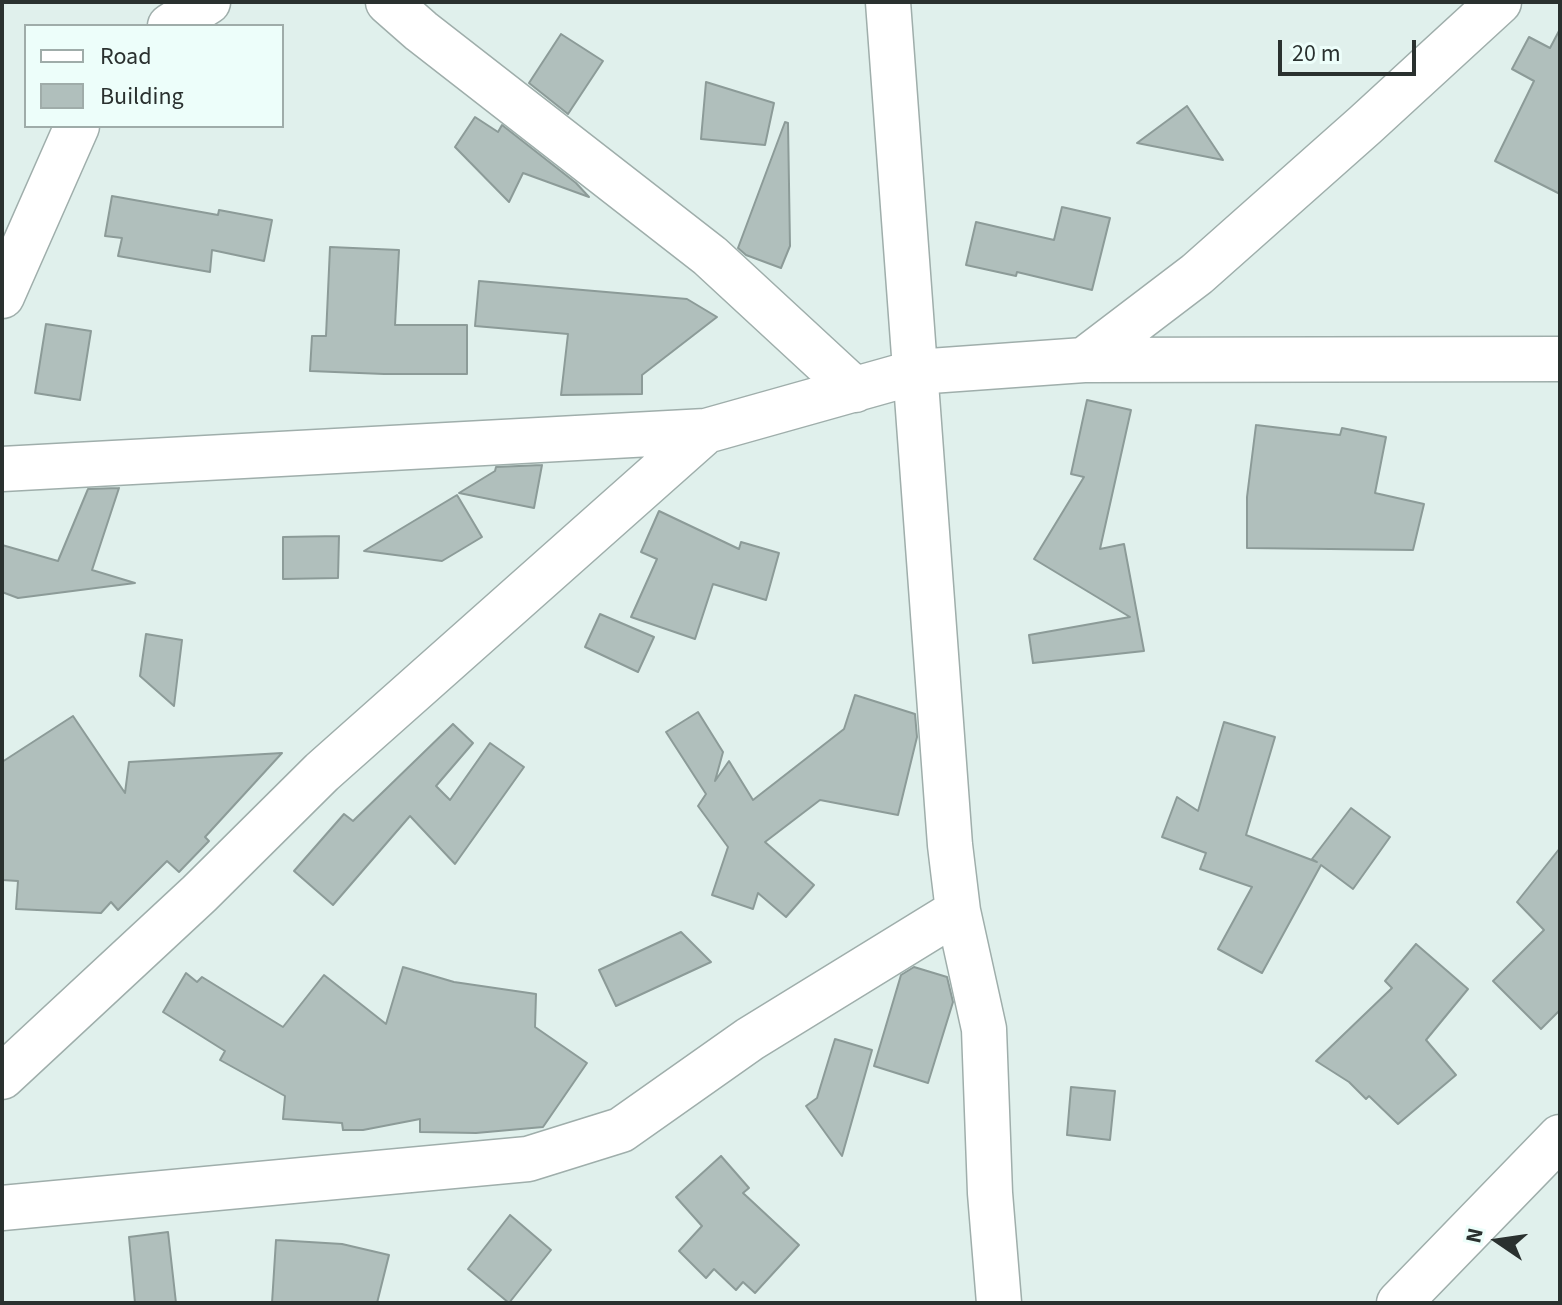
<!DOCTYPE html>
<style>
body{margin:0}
#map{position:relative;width:1562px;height:1305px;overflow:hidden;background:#e0f0ec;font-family:"Source Sans 3",sans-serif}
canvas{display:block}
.frame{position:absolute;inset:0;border:4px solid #2a312f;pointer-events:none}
.legend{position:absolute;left:24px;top:24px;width:260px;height:104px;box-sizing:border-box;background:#edfefa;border:2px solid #9faca9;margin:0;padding:10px 14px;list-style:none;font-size:24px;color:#2a312f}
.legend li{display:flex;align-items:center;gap:16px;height:40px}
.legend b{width:40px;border:2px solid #9faca9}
.north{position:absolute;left:1458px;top:1201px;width:80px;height:80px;-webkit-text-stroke:6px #edfefa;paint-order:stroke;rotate:283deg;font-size:22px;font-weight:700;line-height:32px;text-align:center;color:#2a312f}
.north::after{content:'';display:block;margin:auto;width:28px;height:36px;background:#2a312f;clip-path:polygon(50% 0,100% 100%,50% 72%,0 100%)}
.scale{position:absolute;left:1278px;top:40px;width:138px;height:36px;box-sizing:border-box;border:4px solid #2a312f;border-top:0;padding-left:10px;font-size:24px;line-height:28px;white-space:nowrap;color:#2a312f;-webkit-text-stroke:6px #edfefa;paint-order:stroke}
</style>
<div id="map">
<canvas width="1562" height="1305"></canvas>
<div class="frame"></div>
<ul class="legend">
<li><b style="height:10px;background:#fff"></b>Road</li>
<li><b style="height:22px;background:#b0bfbc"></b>Building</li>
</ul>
<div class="north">N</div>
<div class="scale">20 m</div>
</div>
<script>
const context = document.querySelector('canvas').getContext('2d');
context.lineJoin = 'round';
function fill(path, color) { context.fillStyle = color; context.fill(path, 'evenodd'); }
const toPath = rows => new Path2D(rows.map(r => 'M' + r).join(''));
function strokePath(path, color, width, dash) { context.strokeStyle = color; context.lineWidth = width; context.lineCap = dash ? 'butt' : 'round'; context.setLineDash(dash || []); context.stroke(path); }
const building = toPath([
 [1560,29,1560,194,1495,161,1534,81,1512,69,1529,37,1550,48,1560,29],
 [561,34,603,61,568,114,529,83,561,34],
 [706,82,774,103,765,145,701,139,706,82],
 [1187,106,1223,160,1137,143,1187,106],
 [475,117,498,132,502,125,576,183,589,197,523,173,509,202,455,147,475,117],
 [785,122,788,123,790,246,781,268,746,255,738,248,785,122],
 [112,196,218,215,219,210,272,220,264,261,212,250,210,272,118,256,122,238,105,236,112,196],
 [1062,207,1110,218,1092,290,1017,272,1016,276,966,265,976,222,1054,240,1062,207],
 [330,247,399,250,395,325,467,325,467,374,384,374,310,371,312,336,326,336,330,247],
 [479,281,687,299,717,317,642,375,642,394,561,395,568,334,475,326,479,281],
 [46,324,91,331,80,400,35,393,46,324],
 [1087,400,1131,410,1100,549,1124,544,1144,651,1033,663,1029,635,1130,617,1034,559,1084,477,1071,474,1087,400],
 [1256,425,1340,435,1342,428,1386,437,1375,493,1424,504,1413,550,1247,548,1247,497,1256,425],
 [542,465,534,508,459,493,495,471,496,467,542,465],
 [119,488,92,570,135,583,18,598,2,592,2,545,58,561,88,489,119,488],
 [457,495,482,537,442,561,364,551,457,495],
 [659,511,739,549,741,542,779,553,766,600,713,584,695,639,631,617,657,559,641,552,659,511],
 [339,536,338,578,283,579,283,537,339,536],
 [600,614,654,637,638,672,585,647,600,614],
 [146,634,182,640,174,706,140,676,146,634],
 [855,695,915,714,917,737,898,815,820,800,765,842,814,885,786,917,758,893,753,909,712,895,728,847,698,806,706,794,666,732,698,712,723,752,715,781,729,761,753,800,844,729,855,695],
 [73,716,125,793,129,762,282,753,205,837,209,841,179,872,167,861,118,910,111,902,101,913,16,909,18,881,2,880,2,762,73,716],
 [1224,722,1275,737,1246,835,1317,862,1312,859,1351,808,1390,837,1353,889,1321,865,1262,973,1218,949,1252,887,1200,869,1206,853,1162,837,1177,797,1198,811,1224,722],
 [453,724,473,743,436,786,450,800,490,743,524,767,455,864,410,816,333,905,294,871,344,814,353,821,453,724],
 [1560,848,1560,1010,1541,1029,1493,981,1544,930,1517,902,1560,848],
 [681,932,711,962,616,1006,599,970,681,932],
 [1416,944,1468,989,1426,1040,1456,1075,1398,1124,1369,1096,1366,1099,1349,1082,1316,1061,1392,988,1385,981,1416,944],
 [403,967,454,982,536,994,535,1027,587,1063,543,1127,476,1133,420,1132,420,1119,363,1130,343,1130,342,1123,283,1119,285,1096,220,1060,225,1051,163,1012,186,973,197,982,202,977,283,1027,324,975,386,1024,403,967],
 [914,967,947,977,953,1002,928,1083,874,1066,901,975,914,967],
 [835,1039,872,1050,842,1156,806,1106,817,1098,835,1039],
 [1071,1087,1115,1091,1110,1140,1067,1135,1071,1087],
 [721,1156,749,1188,743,1193,799,1245,755,1293,743,1282,736,1290,714,1269,706,1278,679,1251,702,1226,676,1197,721,1156],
 [510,1215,551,1250,509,1303,468,1269,510,1215],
 [168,1232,176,1303,135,1303,129,1237,168,1232],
 [276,1240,342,1244,389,1255,377,1303,272,1303,276,1240]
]);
const street = toPath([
 [388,2,421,31,710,256,855,390],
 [888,2,950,845,958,911,984,1029,990,1193,999,1303],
 [170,26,208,2],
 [2,296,77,126],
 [1084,360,1197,274,1365,125,1499,2],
 [2,469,706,431,916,372,1084,360,1560,359],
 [2,1077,199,894,322,772,706,431],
 [2,1208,528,1159,621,1130,750,1039,958,911]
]);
const secondary = toPath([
 [1399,1303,1560,1137]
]);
fill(building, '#b0bfbc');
strokePath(building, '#8c9b98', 2);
strokePath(street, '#9faeab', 47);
strokePath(secondary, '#9faeab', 47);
strokePath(street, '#fff', 44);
strokePath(secondary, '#fff', 44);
</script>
